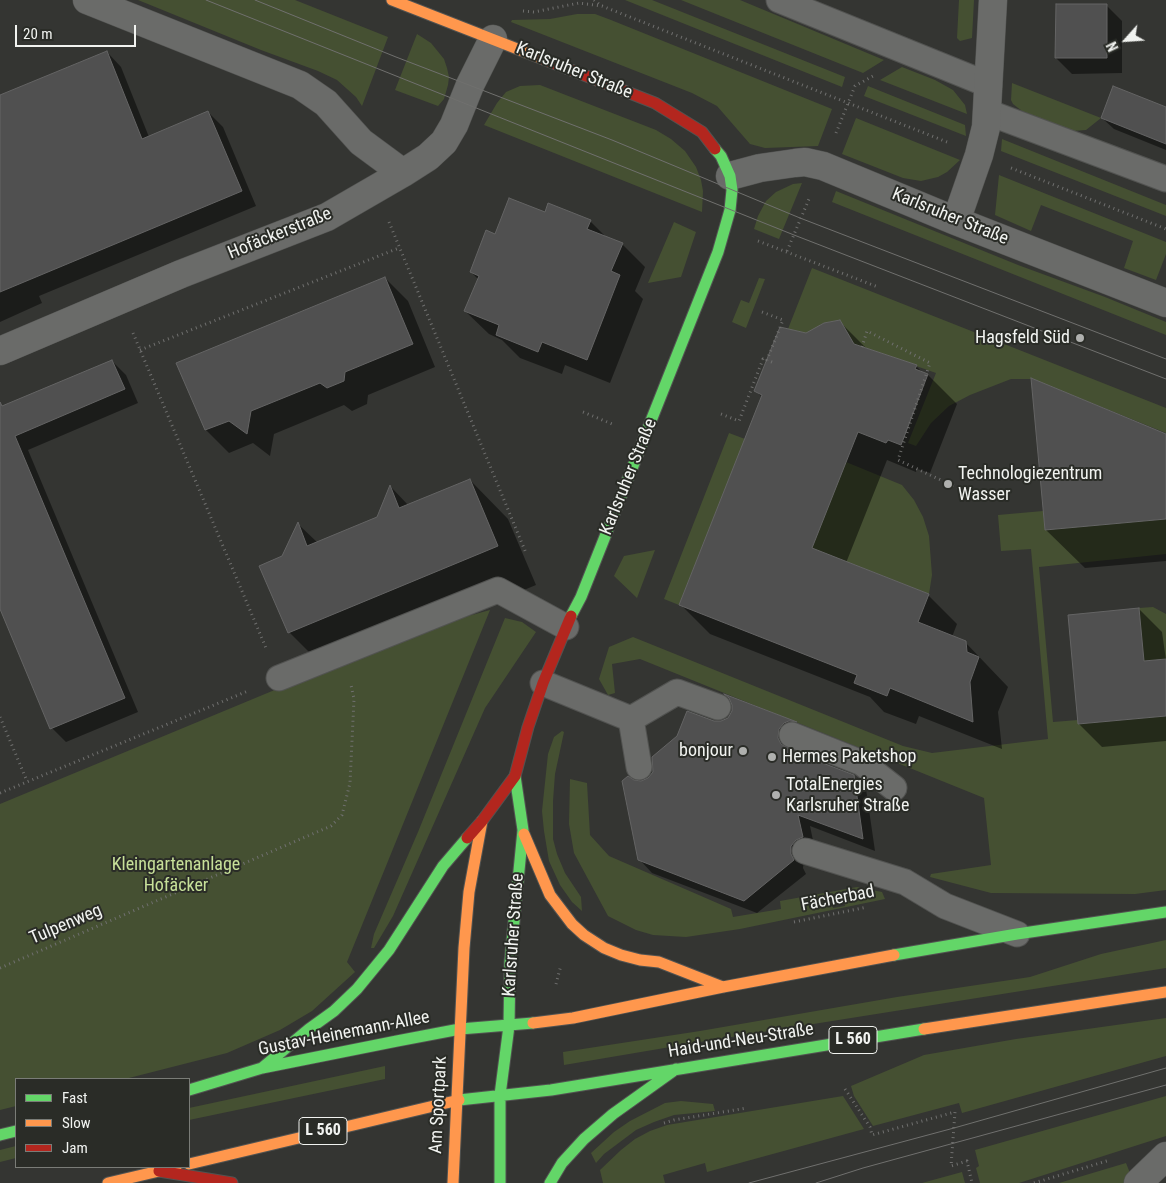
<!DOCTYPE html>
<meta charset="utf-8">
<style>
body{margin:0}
#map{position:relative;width:1166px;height:1183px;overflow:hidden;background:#343532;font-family:"Roboto Condensed",sans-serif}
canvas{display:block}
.legend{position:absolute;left:15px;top:1078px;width:175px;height:90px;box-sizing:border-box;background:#2a2c27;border:1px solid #7a7c77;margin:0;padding:6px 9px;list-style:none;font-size:15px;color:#f1f3f0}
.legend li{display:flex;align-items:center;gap:10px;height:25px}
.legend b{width:25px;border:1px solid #7a7c77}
.north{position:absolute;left:1101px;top:15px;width:50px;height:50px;-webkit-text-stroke:4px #2a2c27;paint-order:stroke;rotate:244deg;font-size:14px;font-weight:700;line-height:20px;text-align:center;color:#f1f3f0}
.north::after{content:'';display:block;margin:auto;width:18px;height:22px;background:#f1f3f0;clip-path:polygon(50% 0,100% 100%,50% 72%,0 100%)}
.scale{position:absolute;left:15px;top:25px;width:121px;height:22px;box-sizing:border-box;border:2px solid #f1f3f0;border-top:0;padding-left:6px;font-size:15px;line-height:18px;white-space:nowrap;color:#f1f3f0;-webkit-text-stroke:4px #2a2c27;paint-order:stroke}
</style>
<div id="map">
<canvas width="1166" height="1183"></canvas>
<ul class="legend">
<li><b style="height:6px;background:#63d668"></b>Fast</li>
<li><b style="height:6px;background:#ff974d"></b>Slow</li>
<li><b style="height:6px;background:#b3261e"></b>Jam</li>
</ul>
<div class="north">N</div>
<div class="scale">20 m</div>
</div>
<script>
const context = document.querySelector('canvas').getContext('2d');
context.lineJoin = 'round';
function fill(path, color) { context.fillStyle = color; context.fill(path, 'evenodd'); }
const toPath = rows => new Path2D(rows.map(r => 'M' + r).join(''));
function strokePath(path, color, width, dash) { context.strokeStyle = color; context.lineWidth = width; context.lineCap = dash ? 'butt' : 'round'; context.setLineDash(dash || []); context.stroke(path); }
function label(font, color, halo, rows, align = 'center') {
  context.font = font + ' "Roboto Condensed",sans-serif'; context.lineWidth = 4; context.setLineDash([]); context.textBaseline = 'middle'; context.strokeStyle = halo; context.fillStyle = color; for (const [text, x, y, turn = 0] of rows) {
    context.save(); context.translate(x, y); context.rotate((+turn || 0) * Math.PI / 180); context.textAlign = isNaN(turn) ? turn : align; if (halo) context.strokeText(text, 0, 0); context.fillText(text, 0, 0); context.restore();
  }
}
const green = toPath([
 [138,0,295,0,388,37,362,106,356,97,337,80,318,71,261,50],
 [625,0,652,0,845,77,842,87],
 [681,0,740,0,884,60,863,73],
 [959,0,974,0,972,38,960,41,957,38],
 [577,14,595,14,611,20,832,109,818,146,765,148,750,144,717,106,692,93,511,22,512,20,550,19],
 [417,34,431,43,444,59,447,68,449,77,448,85,444,99,438,106,395,90],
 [902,67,935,80,953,90,965,105,967,114,880,80],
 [1012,83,1101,118,1086,130,1073,131,1022,111,1013,104,1011,100],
 [540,85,656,130,671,139,685,151,696,167,701,180,703,191,702,212,484,125,497,103,506,92,520,86],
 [868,86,965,125,966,136,864,96],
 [856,118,960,160,947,172,938,177,921,181,903,178,842,154],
 [1002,139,1166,205,1166,216,1001,151],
 [999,175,1166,242,1166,254,1156,280,1124,268,1133,241,1041,205,1031,231,995,215],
 [802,183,779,239,754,229,758,216,766,201,776,192,793,184],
 [836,191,1018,265,1105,297,1166,322,1166,335,832,202],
 [674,222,696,232,681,277,648,283],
 [812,268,1166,408,1166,433,1037,381,1031,379,1011,379,970,395,949,406,931,423,916,446,908,443,936,373,848,342,847,332,844,326,838,322,833,321,824,323,820,325,814,335,788,329],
 [759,278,765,279,746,328,732,322,741,300,749,303],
 [729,433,745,439,679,605,664,599],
 [846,462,902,485,914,500,923,517,929,536,932,575,929,594,812,548],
 [1043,511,1045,530,1166,519,1166,554,1039,567,1053,722,1078,720,1079,724,1166,716,1166,890,1135,894,991,893,930,877,931,874,991,865,984,798,640,659,612,664,615,693,608,695,599,679,609,647,633,637,903,746,932,753,1048,739,1031,549,1001,551,998,515],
 [655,550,637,598,614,576,624,556],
 [1153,607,1166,614,1166,659,1144,661,1139,608],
 [490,610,347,962,355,972,312,1011,280,1030,227,1053,125,1079,16,1079,16,1106,0,1110,0,804,277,689,443,623],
 [505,618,522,622,536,632,485,708,393,916,374,948,371,948,374,934,418,832],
 [562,731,564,732,555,774,553,801,553,839,557,854,565,873,581,897,582,911,572,902,560,885,549,861,544,831,542,811,548,754,554,737],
 [570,779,587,783,590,835,609,856,731,909,733,917,781,909,780,901,857,887,882,892,885,899,740,929,686,937,653,935,636,930,608,916,574,853,569,824],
 [843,893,845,906,833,908,831,895],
 [1166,940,1166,968,700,1042,564,1065,563,1052,700,1031,897,997,1030,977,1101,954],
 [1166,1018,1166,1056,962,1113,959,1103,873,1126,854,1096,851,1086,924,1055,1016,1039],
 [385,1066,385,1079,189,1120,189,1108],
 [843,1096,864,1129,707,1172,705,1163,663,1175,665,1183,603,1183,600,1170,621,1150,635,1139,650,1131,667,1125],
 [1166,1096,1166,1136,1019,1183,980,1183,976,1168,979,1166,975,1150],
 [681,1101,713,1104,715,1111,674,1115,654,1122,636,1130,604,1154,596,1163,591,1153,614,1132,630,1121,665,1103],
 [16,1146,16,1158,0,1162,0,1150],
 [1126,1163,1134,1183,1059,1183],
 [962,1172,965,1183,922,1183]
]);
const shadow = toPath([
 [1106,5,1122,21,1122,73,1072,74,1056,58],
 [107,52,121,67,149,137,208,112,223,127,256,206,39,296,42,303,0,322,0,96],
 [1166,108,1166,150,1114,129,1102,118],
 [545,213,590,221,607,238,622,244,645,267,635,291,643,299,610,383,565,365,562,374,520,358,502,340,489,334,465,311,478,279,471,272,496,235],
 [385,278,408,301,435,367,368,395,367,404,352,411,344,405,274,434,270,456,253,443,229,453,206,430,177,364],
 [839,321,868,350,916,366,923,373,928,375,957,404,930,473,917,469,916,472,887,460,846,563,928,595,957,624,952,637,965,642,1008,687,998,712,1002,749,919,716,916,724,884,712,870,697,710,634,681,605,762,397,756,391,807,334],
 [112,361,126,375,138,403,28,450,138,712,66,742,52,728,0,606,0,408],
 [1166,435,1166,561,1085,568,1046,530],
 [470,480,508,519,536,585,328,671,289,632,283,557,298,524,318,543,378,518,391,487,409,506],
 [1139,609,1162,632,1166,660,1166,741,1102,747,1079,724],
 [729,697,796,723,807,734,791,742,790,751,853,776,866,789,875,851,810,826,815,850,804,860,803,868,806,874,757,913,652,873,639,859,633,781,641,782,649,779,713,722,721,722,728,719,733,712,733,705]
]);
const building = toPath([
 [1056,4,1107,4,1107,58,1055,58,1056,4],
 [107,51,142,139,208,111,242,191,0,292,0,95,107,51],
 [1113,86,1166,107,1166,144,1101,118,1113,86],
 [509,198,545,212,548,203,591,220,587,229,623,243,611,271,620,275,587,360,542,342,538,352,496,335,499,325,464,311,479,276,470,272,486,230,495,234,509,198],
 [385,277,413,344,345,372,344,381,327,388,320,383,251,411,247,434,229,421,205,430,176,363,385,277],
 [840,320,854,344,917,365,915,369,928,374,901,445,888,440,886,443,858,432,812,548,929,594,918,622,966,641,967,652,979,657,970,682,973,722,890,688,887,696,854,683,857,675,679,605,762,395,754,391,780,327,806,333,824,323,840,320],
 [112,360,125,389,15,436,125,698,50,729,0,609,0,402,2,406,112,360],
 [1031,378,1166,434,1166,519,1045,530,1031,378],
 [470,479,498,546,288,633,259,566,282,556,298,522,307,546,377,517,390,485,399,508,470,479],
 [1139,608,1144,661,1166,659,1166,716,1078,724,1068,615,1139,608],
 [724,694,797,722,789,721,784,723,779,729,778,738,781,744,799,754,854,775,863,839,798,815,803,837,796,840,791,846,791,854,794,860,744,901,638,860,622,781,628,776,634,780,641,781,648,778,653,772,652,757,677,736,687,711,714,721,721,721,728,718,732,711,732,705,729,698,724,694]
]);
const path = toPath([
 [594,0,599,4],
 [523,11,534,12,579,3,602,6,947,142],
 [836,133,855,86,873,76],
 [1011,168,1166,229],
 [389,222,526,553],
 [758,241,878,287],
 [787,251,809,199],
 [762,312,783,320,767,360,774,363],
 [133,333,266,648],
 [862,347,867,331,930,363,898,460,973,495],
 [140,350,399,248],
 [583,412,612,424],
 [721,414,739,421,763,359,767,360],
 [0,717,27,781],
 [0,793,248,691],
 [794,922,867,907],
 [0,968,331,826,342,815,350,783,354,699,351,685],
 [556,984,561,965],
 [845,1089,870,1127,872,1135,955,1112,951,1166,967,1161,972,1183],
 [664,1123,674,1120,747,1108],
 [1034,1183,1110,1160]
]);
const lane = toPath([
 [779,0,989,85],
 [987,112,1166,179],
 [279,678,498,590,566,627],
 [543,683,631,719,639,767],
 [631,719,677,692,718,707],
 [792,735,862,763,894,788],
 [805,851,905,882,945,906,1017,934]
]);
const street = toPath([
 [87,0,300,85,326,103,361,142,403,173],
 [730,176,760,168,795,163,805,162,823,166,956,221,1166,303],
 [956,221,979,155,986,127,993,0],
 [0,351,181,274,327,217,403,173,428,157,444,142,454,125,470,85,493,39],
 [1138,1183,1166,1156]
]);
const fast = toPath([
 [571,616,581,597,718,252,730,210,732,190,730,176,721,156,715,149],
 [894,955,1017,934,1166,912],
 [262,1068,309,1029,334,1011,357,989,389,950,443,866,467,838],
 [189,1090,262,1068,397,1041,460,1029,533,1023],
 [459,1100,551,1090,924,1029],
 [0,1135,16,1131],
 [500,1183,500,1095,509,1026,510,962,523,830,515,776],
 [550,1183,562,1163,584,1139,613,1114,676,1069]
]);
const slow = toPath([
 [392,0,543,59],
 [524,834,550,895,572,924,584,935,604,948,621,955,640,960,659,962,723,987],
 [533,1023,573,1018,723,987,894,955],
 [924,1029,1166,992],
 [189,1164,459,1100],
 [108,1183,176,1167],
 [453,1183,464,948,469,892,482,821]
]);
const jam = toPath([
 [543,59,655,103,702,132,715,149],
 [467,838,482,821,515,776,528,727,543,683,571,616],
 [159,1171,232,1183]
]);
const tram = toPath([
 [206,0,794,235,1166,379],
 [255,0,396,57,612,140,800,218,1166,359],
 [749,1183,954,1128,1166,1068],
 [816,1183,863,1168,1166,1085]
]);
const markers = [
 [1080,338,5,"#afb0ae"],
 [948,484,5,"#afb0ae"],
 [743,751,5,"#afb0ae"],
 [772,757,5,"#afb0ae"],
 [776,795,5,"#afb0ae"]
];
const shields = [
 [853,1040,48],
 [323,1131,48]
];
const shieldNames = [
 ["L 560",853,1040],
 ["L 560",323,1131]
];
const streetNames = [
 ["Karlsruher Straße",574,71,22],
 ["Karlsruher Straße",950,217,22],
 ["Hofäckerstraße",280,234,-22],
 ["Karlsruher Straße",629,477,-68],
 ["Fächerbad",838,899,-11],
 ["Tulpenweg",66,925,-23],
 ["Karlsruher Straße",514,935,-86],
 ["Gustav-Heinemann-Allee",344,1034,-11],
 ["Haid-und-Neu-Straße",741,1041,-9],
 ["Am Sportpark",439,1105,-87]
];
const poiNames = [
 ["Hagsfeld Süd",1070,338,"right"],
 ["Technologiezentrum",958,474],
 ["Wasser",958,495],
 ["bonjour",733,751,"right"],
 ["Hermes Paketshop",782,757],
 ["TotalEnergies",786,785],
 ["Karlsruher Straße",786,806]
];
const parkNames = [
 ["Kleingartenanlage",176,865],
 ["Hofäcker",176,886]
];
fill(green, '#455032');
fill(shadow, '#0007');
fill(building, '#505050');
strokePath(building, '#646464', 1);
strokePath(lane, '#525351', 27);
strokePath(street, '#525351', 29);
strokePath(fast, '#525351', 13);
strokePath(slow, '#525351', 13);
strokePath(jam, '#525351', 13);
strokePath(path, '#70706f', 3, [1, 4]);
strokePath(lane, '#6a6b69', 25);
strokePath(street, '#6a6b69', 28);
strokePath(fast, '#63d668', 11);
strokePath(slow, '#ff974d', 11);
strokePath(jam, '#b3261e', 11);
strokePath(tram, '#70706e', 1);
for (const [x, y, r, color] of markers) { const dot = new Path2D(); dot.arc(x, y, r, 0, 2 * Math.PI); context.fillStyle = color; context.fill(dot); strokePath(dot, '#2a2c27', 2); }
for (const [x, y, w] of shields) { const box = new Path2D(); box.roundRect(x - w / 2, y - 13.5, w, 27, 4); context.fillStyle = '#2a2c27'; context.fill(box); strokePath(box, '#f1f3f0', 1); }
label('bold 16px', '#f1f3f0', null, shieldNames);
label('18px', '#f1f3f0', '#2a2c27', streetNames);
label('18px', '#f1f3f0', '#2a2c27', poiNames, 'left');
label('18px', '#c7e099', '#2a2c27', parkNames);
</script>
